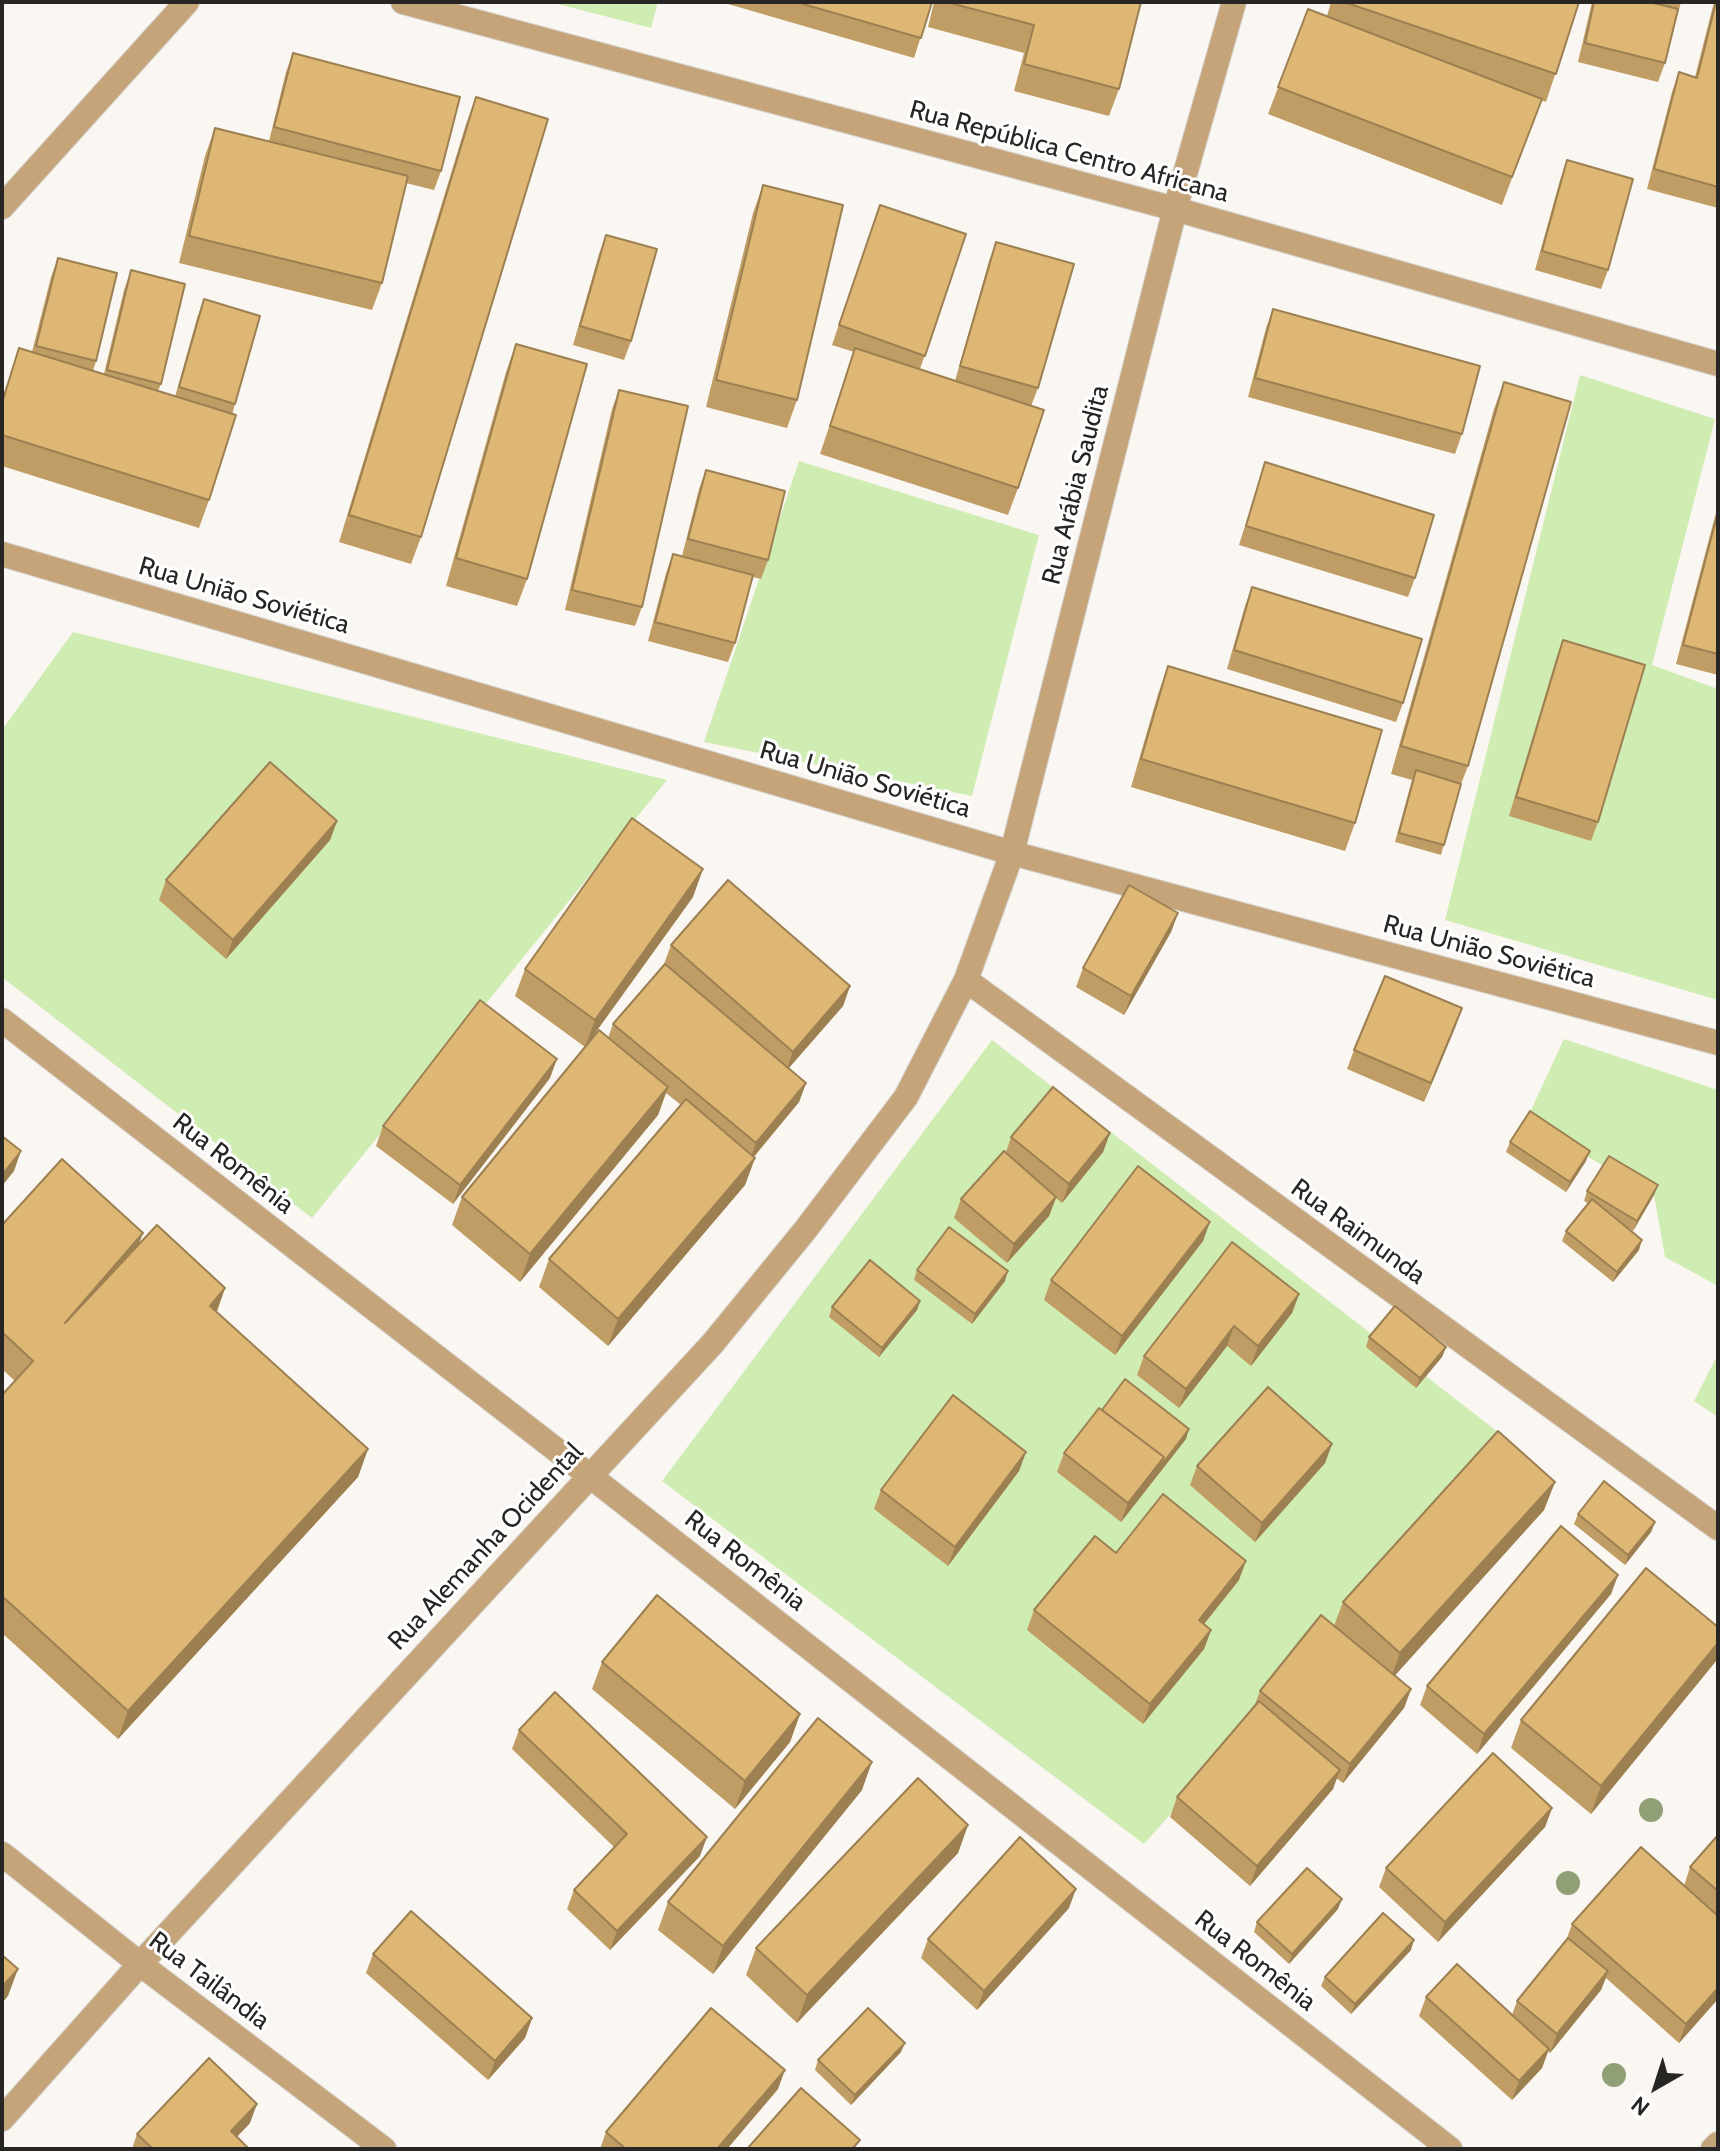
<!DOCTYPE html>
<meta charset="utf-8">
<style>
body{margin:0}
#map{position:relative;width:1720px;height:2151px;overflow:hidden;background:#faf6f1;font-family:Cabin,sans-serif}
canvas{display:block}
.frame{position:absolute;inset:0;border:4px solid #282624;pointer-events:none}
.north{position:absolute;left:1616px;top:2047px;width:80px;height:80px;-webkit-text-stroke:6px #fff;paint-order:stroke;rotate:219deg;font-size:22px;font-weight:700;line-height:32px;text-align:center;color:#282624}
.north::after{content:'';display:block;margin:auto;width:28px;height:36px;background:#282624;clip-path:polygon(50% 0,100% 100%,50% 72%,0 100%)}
</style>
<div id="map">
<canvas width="1720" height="2151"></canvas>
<div class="frame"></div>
<div class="north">N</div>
</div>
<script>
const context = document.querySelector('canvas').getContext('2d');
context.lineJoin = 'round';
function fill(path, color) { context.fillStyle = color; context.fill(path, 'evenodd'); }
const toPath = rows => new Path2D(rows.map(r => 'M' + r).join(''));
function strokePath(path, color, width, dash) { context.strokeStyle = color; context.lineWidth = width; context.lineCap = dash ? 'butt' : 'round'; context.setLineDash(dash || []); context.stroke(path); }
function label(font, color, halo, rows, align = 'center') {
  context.font = font + ' Cabin,sans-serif'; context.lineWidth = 6; context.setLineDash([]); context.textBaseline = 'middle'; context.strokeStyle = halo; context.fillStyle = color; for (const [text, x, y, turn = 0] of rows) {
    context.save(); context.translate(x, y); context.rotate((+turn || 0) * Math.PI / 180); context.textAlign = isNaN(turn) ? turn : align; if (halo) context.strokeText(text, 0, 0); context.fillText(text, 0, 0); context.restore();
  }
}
const green = toPath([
 [550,2,658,2,651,28],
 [1580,375,1715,419,1652,665,1718,689,1718,1000,1445,920],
 [799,461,1039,535,972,796,704,742],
 [73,632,667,780,312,1218,2,977,2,730],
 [1564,1039,1718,1090,1718,1286,1665,1257,1654,1195,1526,1121],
 [992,1040,1498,1432,1333,1630,1144,1844,662,1481],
 [1718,1354,1718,1417,1694,1401]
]);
const minor = toPath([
 [403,2,1175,209,1718,364],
 [2,207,187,2],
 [2,554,1012,853,1718,1043],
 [966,980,1718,1528],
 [2,1020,590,1476,1450,2149],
 [2,1854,140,1964,384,2149],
 [2,2119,140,1964,713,1343,806,1229,906,1097,966,980,1012,853,1175,209,1234,2],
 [1713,2149,1718,2144]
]);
const trees = [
 [1651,1810],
 [1568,1883],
 [1614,2075]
];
const wall = toPath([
 [721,2,932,2,914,58],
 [934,2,1141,2,1119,89,1109,116,1014,91,1024,53,928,27],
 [1331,2,1579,2,1546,102,1541,100,1502,205,1268,114,1308,9,1327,16],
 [1592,2,1681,2,1665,63,1658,82,1578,62],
 [1714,2,1718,2,1718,208,1647,189,1672,92,1679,72,1695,77],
 [293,53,441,171,434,190,406,183,382,283,372,310,179,263,205,156,215,128,269,141,286,72],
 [476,97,421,537,411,564,339,542,466,124],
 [1567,160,1608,270,1601,289,1535,270,1560,180],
 [763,185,797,400,787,428,706,407,753,213],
 [873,224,966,234,920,369,955,381,989,261,996,242,1038,388,1031,406,1018,488,1008,515,820,454,854,352,832,345],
 [606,235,631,341,624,360,573,345,599,254],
 [58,258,96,361,93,371,104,374,124,290,131,270,161,384,158,391,175,397,197,318,204,299,235,404,209,500,199,528,2,466,2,399,19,348,32,352,51,277],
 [1273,309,1462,434,1455,454,1248,397,1266,328],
 [516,344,527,579,517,606,446,586,506,372],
 [1504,382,1468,766,1461,784,1441,855,1395,842,1412,780,1391,774,1494,409],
 [619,390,642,607,635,626,565,610,612,409],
 [1265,462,1415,578,1408,597,1239,545],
 [706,470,768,560,761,579,753,577,735,643,728,662,648,641,666,573,673,554,682,556,699,489],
 [1718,505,1718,675,1676,664],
 [1252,587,1403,703,1396,722,1227,669,1245,606],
 [1563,640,1598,822,1591,841,1509,816,1556,659],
 [1168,666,1355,823,1345,851,1131,787,1158,694],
 [337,821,330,840,226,959,159,900,166,880],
 [693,897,585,1047,515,996,525,969],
 [1178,913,1171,932,1124,1015,1076,987,1083,968],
 [671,945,850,986,843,1006,789,1068,806,1083,799,1102,754,1157,755,1158,745,1185,608,1346,539,1287,549,1259,681,1105,666,1093,658,1115,520,1282,452,1225,462,1197,608,1038,613,1024,664,964],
 [1462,1008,1424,1102,1347,1069,1354,1050],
 [550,1078,453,1204,376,1146,383,1126],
 [1110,1133,1103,1152,1062,1203,1056,1198,1049,1216,1007,1263,954,1218,961,1199,1006,1152,1011,1137],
 [1510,1142,1586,1161,1566,1192,1506,1152],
 [1587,1191,1654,1195,1633,1231,1621,1223,1639,1250,1613,1282,1562,1241,1566,1231,1588,1203,1584,1201],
 [2,1225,139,1244,225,1288,217,1312,368,1449,358,1477,118,1739,2,1633,2,1395,15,1381,2,1369],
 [1203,1241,1115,1355,1044,1300,1051,1280],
 [917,1270,1005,1281,972,1324,914,1280],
 [1299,1294,1292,1313,1251,1366,1227,1346,1179,1408,1137,1375,1144,1356],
 [920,1301,917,1310,879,1357,829,1317,832,1307],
 [1369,1337,1446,1347,1442,1357,1416,1388,1366,1347],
 [1102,1410,1186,1439,1121,1522,1057,1472,1064,1453],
 [1332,1444,1325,1463,1255,1542,1190,1485,1197,1466],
 [1026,1452,1019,1471,948,1566,874,1509,881,1490],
 [1555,1482,1544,1510,1395,1675,1411,1689,1404,1708,1343,1783,1336,1778,1333,1789,1250,1886,1170,1817,1177,1797,1254,1707,1260,1691,1334,1626,1343,1602],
 [1578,1514,1655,1522,1651,1532,1625,1565,1574,1524],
 [1116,1553,1239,1580,1204,1624,1211,1630,1204,1649,1143,1724,1027,1630,1034,1610],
 [1618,1575,1611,1594,1477,1754,1420,1705,1427,1686],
 [1718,1627,1718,1655,1716,1661,1591,1814,1511,1748,1521,1720],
 [602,1662,800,1714,790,1742,735,1809,592,1689],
 [519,1730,700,1856,610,1950,567,1909,574,1890,614,1847,512,1749],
 [862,1790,713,1974,658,1930,668,1902],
 [1552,1808,1545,1827,1438,1942,1379,1887,1386,1868],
 [968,1825,958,1853,797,2023,746,1975,756,1948],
 [1718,1835,1718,1999,1679,2043,1606,1978,1601,1990,1550,2053,1548,2051,1542,2068,1512,2100,1419,2016,1426,1997,1512,2015,1517,2001,1566,1941,1572,1924,1684,1886,1690,1867],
 [1069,1908,977,2010,921,1958,928,1939],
 [1338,1909,1289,1964,1254,1932,1257,1922],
 [1411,1950,1351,2014,1321,1986,1325,1977],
 [373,1954,532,2018,525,2038,488,2080,366,1973],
 [901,2052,851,2105,815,2070,818,2060],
 [778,2089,727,2149,600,2149,606,2132],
 [250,2123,237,2137,249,2149,132,2149,137,2134]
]);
const shadedWall = toPath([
 [337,821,330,840,226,959,233,940],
 [703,869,693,897,585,1047,595,1020],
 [1178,913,1171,932,1124,1015,1131,996],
 [850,986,843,1006,786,1071,793,1052],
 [1462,1008,1455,1028,1424,1102,1431,1083],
 [557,1059,550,1078,453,1204,460,1185],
 [806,1083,799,1102,749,1162,756,1143],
 [668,1087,658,1115,520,1282,530,1254],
 [1110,1133,1103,1152,1062,1203,1069,1184],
 [21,1151,14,1171,2,1186,2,1175],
 [1590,1151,1586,1161,1566,1192,1570,1182],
 [755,1158,745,1185,608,1346,618,1319],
 [1658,1185,1654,1195,1633,1231,1637,1221],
 [1056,1197,1049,1216,1007,1263,1014,1244],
 [1210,1222,1203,1241,1115,1355,1122,1336],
 [143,1233,133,1260,65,1323],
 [1642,1240,1639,1250,1613,1282,1617,1272],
 [1008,1271,1005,1281,972,1324,975,1314],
 [225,1288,215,1315,210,1306],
 [1299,1294,1292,1313,1251,1366,1258,1346],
 [920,1301,917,1310,879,1357,882,1348],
 [1234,1326,1227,1346,1179,1408,1186,1389],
 [1446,1347,1442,1357,1416,1388,1420,1378],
 [1189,1429,1186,1439,1121,1522,1128,1503,1164,1457],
 [1332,1444,1325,1463,1255,1542,1262,1523],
 [368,1449,358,1477,118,1739,128,1711],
 [1026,1452,1019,1471,948,1566,955,1547],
 [1555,1482,1544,1510,1390,1681,1400,1653],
 [1655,1522,1651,1532,1625,1565,1628,1555],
 [1246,1561,1239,1580,1192,1639,1199,1620],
 [1618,1575,1611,1594,1477,1754,1484,1734],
 [1211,1630,1204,1649,1143,1724,1150,1704],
 [1718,1643,1718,1655,1716,1661,1591,1814,1601,1786],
 [1411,1689,1404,1708,1343,1783,1350,1764],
 [800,1714,790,1742,735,1809,745,1781],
 [872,1762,862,1790,713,1974,723,1946],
 [1340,1770,1333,1789,1250,1886,1257,1866],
 [1552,1808,1545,1827,1438,1942,1445,1922],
 [968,1825,958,1853,797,2023,807,1995],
 [707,1837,700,1856,610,1950,617,1931],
 [1076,1889,1069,1908,977,2010,984,1991],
 [1342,1899,1338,1909,1289,1964,1292,1954],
 [1414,1940,1411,1950,1351,2014,1355,2004],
 [18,1969,8,1996,2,2003,2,1987],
 [1608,1971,1601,1990,1550,2053,1557,2034],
 [1718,1988,1718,1999,1679,2043,1686,2024],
 [532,2018,525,2038,488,2080,495,2061],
 [905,2043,901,2052,851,2105,855,2095],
 [1549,2049,1542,2068,1512,2100,1519,2081],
 [785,2070,778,2089,727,2149,717,2149],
 [257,2104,250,2123,225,2149,231,2131]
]);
const building = toPath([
 [804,2,932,2,921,38,803,4,804,2],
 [946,2,1141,2,1119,89,1024,64,1034,25,946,2],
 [1344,2,1579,2,1556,74,1344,2],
 [1594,2,1649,2,1678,9,1665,63,1585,43,1594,2],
 [1716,2,1718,2,1718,187,1654,169,1679,72,1697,78,1716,2],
 [1308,9,1542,99,1512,177,1278,87,1308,9],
 [293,53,460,97,441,171,274,127,293,53],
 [476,97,548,119,421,537,349,515,476,97],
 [215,128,408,176,382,283,189,236,215,128],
 [1567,160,1633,179,1608,270,1542,251,1567,160],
 [763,185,843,205,797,400,716,380,763,185],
 [880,205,966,234,925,356,839,325,880,205],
 [606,235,657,249,631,341,580,326,606,235],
 [996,242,1074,264,1038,388,960,366,996,242],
 [58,258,117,273,96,361,36,346,58,258],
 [131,270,185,284,161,384,107,370,131,270],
 [204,299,260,316,235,404,179,387,204,299],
 [1273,309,1480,366,1462,434,1255,378,1273,309],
 [516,344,587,364,527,579,456,558,516,344],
 [19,348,236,415,209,500,2,435,2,403,19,348],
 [855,348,1044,410,1018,488,830,426,855,348],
 [1504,382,1571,402,1468,766,1401,746,1504,382],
 [619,390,688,406,642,607,572,590,619,390],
 [1265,462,1434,515,1415,578,1246,526,1265,462],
 [706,470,785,491,768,560,688,539,706,470],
 [1718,512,1718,654,1683,645,1718,512],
 [673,554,753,575,735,643,655,622,673,554],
 [1252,587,1422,639,1403,703,1234,650,1252,587],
 [1563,640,1645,665,1598,822,1516,797,1563,640],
 [1168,666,1382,730,1355,823,1141,759,1168,666],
 [270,762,337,821,233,940,166,880,270,762],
 [1416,770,1461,784,1444,845,1399,833,1416,770],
 [632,818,703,869,595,1020,525,969,632,818],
 [728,880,850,986,793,1052,671,945,728,880],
 [1129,885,1178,913,1131,996,1083,968,1129,885],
 [665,964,806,1083,756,1143,613,1024,665,964],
 [1385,976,1462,1008,1431,1083,1354,1050,1385,976],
 [480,1000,557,1059,460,1185,383,1126,480,1000],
 [599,1030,668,1087,530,1254,462,1197,599,1030],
 [1053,1087,1110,1133,1069,1184,1011,1137,1053,1087],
 [686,1099,755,1158,618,1319,549,1259,686,1099],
 [1530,1111,1590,1151,1570,1182,1510,1142,1530,1111],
 [2,1136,21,1151,2,1175,2,1136],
 [1004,1151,1056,1197,1014,1244,961,1199,1004,1151],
 [1609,1156,1658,1185,1637,1221,1587,1191,1609,1156],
 [62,1159,143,1233,65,1323,157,1225,225,1288,210,1306,368,1449,128,1711,2,1596,2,1395,33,1361,2,1332,2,1225,62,1159],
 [1138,1166,1210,1222,1122,1336,1051,1280,1138,1166],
 [1592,1199,1642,1240,1617,1272,1566,1231,1592,1199],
 [949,1227,1008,1271,975,1314,917,1270,949,1227],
 [1232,1242,1299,1294,1258,1346,1234,1326,1186,1389,1144,1356,1232,1242],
 [870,1260,920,1301,882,1348,832,1307,870,1260],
 [1395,1306,1446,1347,1420,1378,1369,1337,1395,1306],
 [1125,1379,1189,1429,1160,1467,1164,1457,1102,1410,1125,1379],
 [1268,1387,1332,1444,1262,1523,1197,1466,1268,1387],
 [953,1395,1026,1452,955,1547,881,1490,953,1395],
 [1099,1408,1164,1457,1128,1503,1064,1453,1099,1408],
 [1498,1431,1555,1482,1400,1653,1343,1602,1498,1431],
 [1604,1481,1655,1522,1628,1555,1578,1514,1604,1481],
 [1163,1494,1246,1561,1199,1620,1211,1630,1150,1704,1034,1610,1095,1536,1116,1553,1163,1494],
 [1561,1526,1618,1575,1484,1734,1427,1686,1561,1526],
 [1646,1568,1718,1627,1718,1643,1601,1786,1521,1720,1646,1568],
 [657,1595,800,1714,745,1781,602,1662,657,1595],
 [1321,1615,1411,1689,1350,1764,1260,1691,1321,1615],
 [555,1692,707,1837,617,1931,574,1890,627,1834,519,1730,555,1692],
 [1259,1701,1340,1770,1257,1866,1177,1797,1259,1701],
 [818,1718,872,1762,723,1946,668,1902,818,1718],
 [1493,1753,1552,1808,1445,1922,1386,1868,1493,1753],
 [918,1778,968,1825,807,1995,756,1948,918,1778],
 [1718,1835,1718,1891,1690,1867,1718,1835],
 [1020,1837,1076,1889,984,1991,928,1939,1020,1837],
 [1641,1847,1718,1916,1718,1988,1686,2024,1572,1924,1641,1847],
 [1307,1868,1342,1899,1292,1954,1257,1922,1307,1868],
 [411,1911,532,2018,495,2061,373,1954,411,1911],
 [1383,1913,1414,1940,1355,2004,1325,1977,1383,1913],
 [1568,1938,1608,1971,1557,2034,1517,2001,1568,1938],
 [2,1955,18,1969,2,1987,2,1955],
 [1457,1964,1549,2049,1519,2081,1426,1997,1457,1964],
 [711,2008,785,2070,717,2149,626,2149,606,2132,711,2008],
 [868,2008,905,2043,855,2095,818,2060,868,2008],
 [209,2058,257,2104,231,2131,249,2149,153,2149,137,2134,209,2058],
 [801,2088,860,2140,852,2149,747,2149,801,2088]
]);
const streetNames = [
 ["Rua República Centro Africana",1069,152,15],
 ["Rua Arábia Saudita",1076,485,-76],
 ["Rua União Soviética",244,596,16],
 ["Rua União Soviética",865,780,16],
 ["Rua União Soviética",1489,952,15],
 ["Rua Romênia",233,1164,38],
 ["Rua Raimunda",1358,1232,36],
 ["Rua Alemanha Ocidental",486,1547,-47],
 ["Rua Romênia",745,1561,38],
 ["Rua Romênia",1255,1961,38],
 ["Rua Tailândia",209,1981,37]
];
fill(green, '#cfecb3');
strokePath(minor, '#d4d1cc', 26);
strokePath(minor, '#c5a479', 24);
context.fillStyle = '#919f77';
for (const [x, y] of trees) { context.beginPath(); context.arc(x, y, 12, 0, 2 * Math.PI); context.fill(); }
fill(wall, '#c09d65');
fill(shadedWall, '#9c8052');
fill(building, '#dfb775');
strokePath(building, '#9c8052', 2);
label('26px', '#282624', '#fff', streetNames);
</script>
